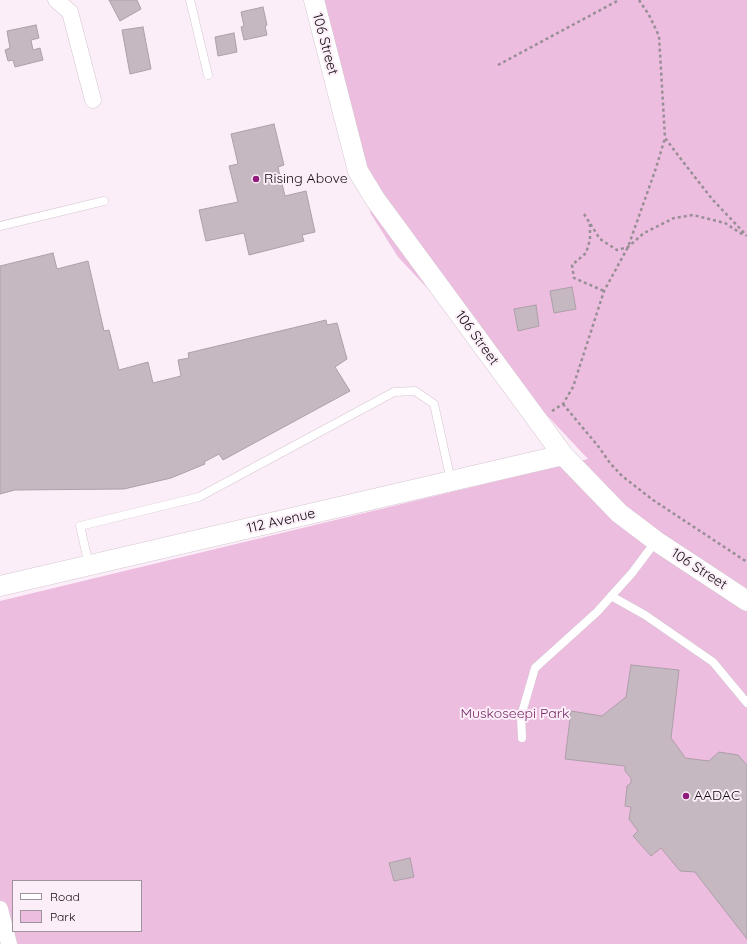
<!DOCTYPE html>
<style>
body{margin:0}
#map{position:relative;width:747px;height:944px;overflow:hidden;background:#fceef8;font-family:Quicksand,sans-serif}
canvas{display:block}
.legend{position:absolute;left:12px;top:880px;width:130px;height:52px;box-sizing:border-box;background:#fceef8;border:1px solid #9d939a;margin:0;padding:5px 7px;list-style:none;font-size:12px;color:#0f0b0e}
.legend li{display:flex;align-items:center;gap:8px;height:20px}
.legend b{width:20px;border:1px solid #9d939a}
</style>
<div id="map">
<canvas width="747" height="944"></canvas>
<ul class="legend">
<li><b style="height:5px;background:#fff"></b>Road</li>
<li><b style="height:11px;background:#edbde0"></b>Park</li>
</ul>
</div>
<script>
const context = document.querySelector('canvas').getContext('2d');
context.lineJoin = 'round';
function fill(path, color) { context.fillStyle = color; context.fill(path, 'evenodd'); }
const toPath = rows => new Path2D(rows.map(r => 'M' + r).join(''));
function strokePath(path, color, width, dash) { context.strokeStyle = color; context.lineWidth = width; context.lineCap = dash ? 'butt' : 'round'; context.setLineDash(dash || []); context.stroke(path); }
function label(font, color, halo, rows, align = 'center') {
  context.font = font + ' Quicksand,sans-serif'; context.lineWidth = 4; context.setLineDash([]); context.textBaseline = 'middle'; context.strokeStyle = halo; context.fillStyle = color; for (const [text, x, y, turn = 0] of rows) {
    context.save(); context.translate(x, y); context.rotate((+turn || 0) * Math.PI / 180); context.textAlign = isNaN(turn) ? turn : align; if (halo) context.strokeText(text, 0, 0); context.fillText(text, 0, 0); context.restore();
  }
}
const green = toPath([
 [308,0,747,0,747,944,0,944,0,601,588,459,398,257,371,214,316,38],
 [13,881,141,881,141,931,13,931]
]);
const building = toPath([
 [109,0,137,0,141,9,120,21,109,0],
 [263,7,267,25,265,26,267,35,244,40,241,27,244,26,241,12,263,7],
 [36,25,39,38,31,40,33,50,40,48,43,60,15,67,13,60,8,61,5,50,10,48,7,31,36,25],
 [143,27,151,69,130,74,122,30,143,27],
 [234,33,237,52,218,56,215,37,234,33],
 [274,124,284,165,278,167,285,196,306,191,315,232,302,235,304,241,249,255,244,233,206,241,199,210,238,202,229,166,238,164,231,134,274,124],
 [53,253,57,269,88,261,104,331,109,330,119,370,148,362,153,383,181,376,178,360,189,358,188,353,326,320,327,325,337,323,347,359,335,367,350,391,223,460,219,454,204,462,205,464,171,478,124,489,15,490,0,494,0,266,53,253],
 [572,287,576,309,554,313,550,291,572,287],
 [536,305,539,326,518,331,514,309,536,305],
 [631,665,679,670,671,738,682,753,685,758,709,761,719,752,738,755,747,765,747,939,695,872,680,871,661,848,651,856,633,836,638,831,629,819,631,807,625,806,627,786,631,783,631,778,625,771,625,766,565,759,571,711,602,716,626,697,631,665],
 [410,858,414,877,394,881,389,863,410,858]
]);
const path = toPath([
 [639,0,649,15,659,36,665,138,684,163,712,199,747,236],
 [498,65,619,0],
 [584,214,600,239,617,250,628,247,644,233,674,218,693,215,725,223,745,236],
 [590,224,590,240,586,253,572,265,574,278,604,291],
 [563,404,598,446,610,463,622,476,653,500,747,562],
 [552,411,563,404,573,387,604,291,628,247,656,168,665,138]
]);
const service = toPath([
 [190,0,208,75],
 [0,226,104,201],
 [89,565,80,526,199,497,394,392,415,391,434,404,451,481],
 [611,596,645,615,713,662,747,703],
 [522,738,521,716,535,668,597,612,632,573,656,541]
]);
const minor = toPath([
 [56,0,70,12,93,100],
 [0,909,9,944]
]);
const tertiary = toPath([
 [314,0,358,171,375,199,563,455,619,513,656,541,747,601],
 [0,586,563,455]
]);
const markers = [
 [256,179,4,"#901c7c"],
 [686,796,4,"#901c7c"]
];
const streetNames = [
 ["106 Street",325,44,75],
 ["106 Street",477,338,54],
 ["112 Avenue",281,521,-13],
 ["106 Street",699,569,33]
];
const poiNames = [
 ["Rising Above",264,179],
 ["AADAC",694,796]
];
const parkNames = [
 ["Muskoseepi Park",515,714]
];
fill(green, '#edbde0');
fill(building, '#c5b8c1');
strokePath(building, '#ad9fa9', 1);
strokePath(service, '#d4c6d0', 9);
strokePath(minor, '#d4c6d0', 17);
strokePath(tertiary, '#d4c6d0', 21);
strokePath(path, '#988e95', 2.5, [3, 3]);
strokePath(service, '#fff', 8);
strokePath(minor, '#fff', 16);
strokePath(tertiary, '#fff', 20);
for (const [x, y, r, color] of markers) { const dot = new Path2D(); dot.arc(x, y, r, 0, 2 * Math.PI); context.fillStyle = color; context.fill(dot); strokePath(dot, '#fceef8', 1.5); }
label('14px', '#0f0b0e', '#fceef8', streetNames);
label('14px', '#0f0b0e', '#fceef8', poiNames, 'left');
label('14px', '#772767', '#fceef8', parkNames);
</script>
